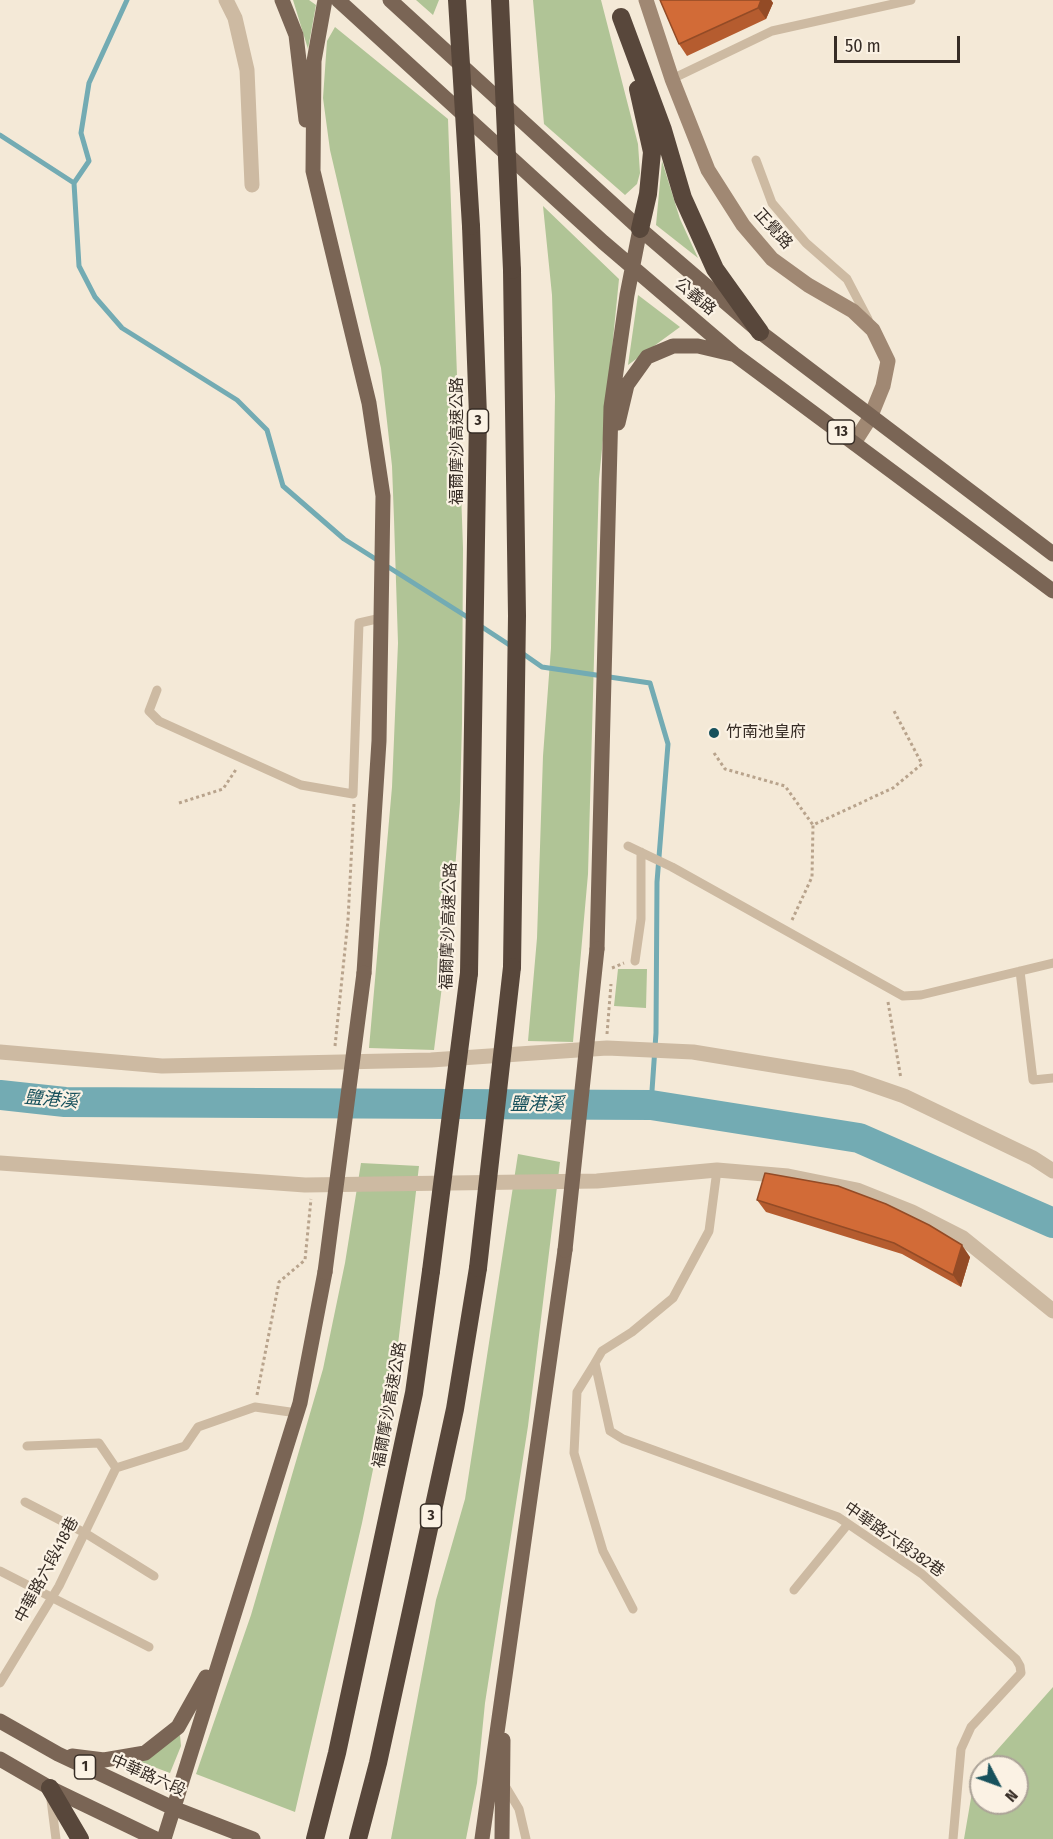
<!DOCTYPE html>
<meta charset="utf-8">
<style>
body{margin:0}
#map{position:relative;width:1053px;height:1839px;overflow:hidden;background:#f4e9d7;font-family:"Fira Sans Condensed",sans-serif}
canvas{display:block}
.north{position:absolute;left:969px;top:1755px;width:60px;height:60px;box-sizing:border-box;background:#fbf2e4;border:2px solid #aca398;border-radius:50%;rotate:131deg;font-size:16px;font-weight:700;line-height:24px;text-align:center;color:#362c25}
.north::after{content:'';display:block;margin:auto;width:21px;height:27px;background:#17515c;clip-path:polygon(50% 0,100% 100%,50% 72%,0 100%)}
.scale{position:absolute;left:834px;top:36px;width:126px;height:27px;box-sizing:border-box;border:3px solid #362c25;border-top:0;padding-left:8px;font-size:18px;line-height:21px;white-space:nowrap;color:#362c25;-webkit-text-stroke:4px #fbf2e4;paint-order:stroke}
</style>
<div id="map">
<canvas width="1053" height="1839"></canvas>
<div class="north">N</div>
<div class="scale">50 m</div>
</div>
<script>
const context = document.querySelector('canvas').getContext('2d');
context.lineJoin = 'round';
function fill(path, color) { context.fillStyle = color; context.fill(path, 'evenodd'); }
const toPath = rows => new Path2D(rows.map(r => 'M' + r).join(''));
function strokePath(path, color, width, dash) { context.strokeStyle = color; context.lineWidth = width; context.lineCap = dash ? 'butt' : 'round'; context.setLineDash(dash || []); context.stroke(path); }
function label(font, color, halo, rows, align = 'center') {
  context.font = font + ' "Fira Sans Condensed","Noto Sans TC",sans-serif'; context.lineWidth = 4.5; context.setLineDash([]); context.textBaseline = 'middle'; context.strokeStyle = halo; context.fillStyle = color; for (const [text, x, y, turn = 0] of rows) {
    context.save(); context.translate(x, y); context.rotate((+turn || 0) * Math.PI / 180); context.textAlign = isNaN(turn) ? turn : align; if (halo) context.strokeText(text, 0, 0); context.fillText(text, 0, 0); context.restore();
  }
}
const green = toPath([
 [293,0,309,0,316,5,308,49],
 [416,0,439,0,433,15],
 [533,0,601,0,638,144,640,173,637,184,625,195,544,124],
 [335,27,448,119,463,548,462,723,460,802,453,898,434,1050,369,1048,392,787,398,643,394,519,392,466,381,368,330,150,323,98,327,41],
 [662,161,680,219,698,258,656,225],
 [543,206,619,279,599,479,588,874,573,1042,528,1041,537,938,543,756,551,648,555,396,552,295],
 [638,295,680,327,628,365],
 [618,969,647,969,646,1008,614,1006],
 [518,1154,560,1162,528,1426,485,1703,477,1783,466,1839,391,1839,436,1600,465,1499],
 [361,1163,419,1166,397,1353,362,1523,295,1812,196,1774,251,1615,323,1369,345,1263],
 [1053,1687,1053,1839,964,1839,975,1775,981,1768,981,1803,1017,1803,1017,1767,982,1767],
 [180,1735,181,1746,170,1773,138,1761]
]);
const stream = toPath([
 [0,135,74,183,79,266,95,297,122,328,237,400,267,430,283,486,344,539,472,620],
 [74,183,89,161,81,133,89,83,127,0],
 [479,625,511,646],
 [522,653,542,667,650,683,668,744,657,882,656,1033,651,1105]
]);
const river = toPath([
 [0,1095,65,1102,651,1105,859,1138,1053,1223]
]);
const path = toPath([
 [714,753,725,769,785,786,813,825],
 [179,803,223,789,237,768],
 [792,920,812,877,813,825,893,788,922,764,894,711],
 [612,968,624,963],
 [888,1002,901,1079],
 [607,1034,611,984],
 [335,1046,348,920,354,804],
 [257,1395,279,1282,305,1260,311,1199]
]);
const lane = toPath([
 [672,79,772,31,911,0],
 [756,160,772,203,806,243,847,279,868,319],
 [157,690,149,711,159,721,301,785,353,794,359,623,381,618],
 [628,846,672,867,903,996,921,995,1053,963],
 [635,961,641,919,641,852],
 [1020,971,1033,1080,1053,1078],
 [717,1170,709,1231,673,1298,632,1332,602,1351,595,1363,610,1431,623,1439,838,1517,922,1574,1016,1659,1020,1666,1021,1673,971,1727,961,1749,953,1839],
 [595,1363,577,1392,574,1453,603,1551,633,1609],
 [27,1446,99,1443,116,1468],
 [116,1468,185,1446,198,1427,255,1407,297,1413],
 [25,1502,85,1533,154,1576],
 [0,1571,149,1647],
 [794,1590,848,1524],
 [0,1683,59,1586,116,1468],
 [504,1784,519,1809,526,1839],
 [51,1800,56,1839]
]);
const street = toPath([
 [226,0,235,18,247,70,252,185],
 [0,1052,162,1066,431,1060,607,1048,693,1052,852,1078,904,1096,1033,1158,1053,1171],
 [0,1163,305,1185,597,1181,717,1170,788,1176,857,1190,912,1212,963,1238,1053,1311]
]);
const secondary = toPath([
 [646,0,672,79,708,170,743,225,772,259,808,285,853,311,873,330,888,361,883,386,870,418,854,443]
]);
const primary = toPath([
 [282,0,296,35,306,120],
 [325,0,314,61,313,171,369,403,383,496,379,741,364,973],
 [338,0,603,242,734,354,1053,591],
 [390,0,640,229,760,332,1053,554],
 [618,423,627,385,647,357,673,346,698,346,732,354],
 [597,949,611,407,627,295,640,229],
 [0,1721,58,1754,173,1808,253,1839],
 [72,1756,104,1760,145,1753,178,1727,206,1677],
 [0,1759,50,1788,156,1839],
 [164,1839,300,1403,325,1272],
 [482,1839,565,1250],
 [502,1839,503,1740]
]);
const highway = toPath([
 [621,17,663,130,683,198,715,269,760,332],
 [638,89,652,152,648,194,640,229],
 [512,270,517,616,512,967],
 [469,973,478,416,471,226],
 [50,1788,80,1839],
 [315,1839,337,1753,414,1393,431,1271],
 [358,1839,378,1763,455,1409,478,1268]
]);
const primaryBridge = toPath([
 [565,1250,597,949],
 [325,1272,364,973]
]);
const highwayBridge = toPath([
 [457,0,471,226],
 [500,0,512,270],
 [478,1268,512,967],
 [431,1271,469,973]
]);
const wall = toPath([
 [660,0,771,0,773,3,766,19,687,56,679,44],
 [757,1200,970,1257,961,1287,902,1254,766,1212]
]);
const shadedWall = toPath([
 [761,0,771,0,773,3,766,19,758,8],
 [962,1245,970,1257,961,1287,953,1275]
]);
const building = toPath([
 [660,0,761,0,758,8,679,44,660,0],
 [765,1173,838,1186,886,1204,929,1225,962,1245,953,1275,894,1243,757,1200,765,1173]
]);
const markers = [
 [714,733,6,"#17515c"]
];
const shields = [
 [478,421,21],
 [841,432,27],
 [431,1516,21],
 [85,1767,21]
];
const shieldNames = [
 ["3",478,421],
 ["13",841,432],
 ["3",431,1516],
 ["1",85,1767]
];
const streetNames = [
 ["正覺路",773,229,48],
 ["公義路",695,297,40],
 ["福爾摩沙高速公路",458,441,-90],
 ["福爾摩沙高速公路",449,926,-88],
 ["福爾摩沙高速公路",390,1405,-80],
 ["中華路六段382巷",894,1540,35],
 ["中華路六段418巷",47,1570,-62],
 ["中華路六段",148,1776,24]
];
const poiNames = [
 ["竹南池皇府",726,733]
];
const waterNames = [
 ["鹽港溪",51,1100,5],
 ["鹽港溪",537,1105]
];
fill(green, '#b0c496');
strokePath(stream, '#73abb3', 5);
strokePath(river, '#73abb3', 30);
strokePath(path, '#b8a38c', 3, [3, 3]);
strokePath(lane, '#cdbaa2', 9);
strokePath(street, '#cdbaa2', 15);
strokePath(secondary, '#a08873', 15);
strokePath(primary, '#7a6555', 15);
strokePath(highway, '#58473b', 18);
strokePath(primaryBridge, '#7a6555', 15);
strokePath(highwayBridge, '#58473b', 18);
fill(wall, '#b55c2f');
fill(shadedWall, '#934b26');
fill(building, '#d26b37');
strokePath(building, '#934b26', 1.5);
for (const [x, y, r, color] of markers) { const dot = new Path2D(); dot.arc(x, y, r, 0, 2 * Math.PI); context.fillStyle = color; context.fill(dot); strokePath(dot, '#fbf2e4', 2); }
for (const [x, y, w] of shields) { const box = new Path2D(); box.roundRect(x - w / 2, y - 12, w, 24, 4.5); context.fillStyle = '#fbf2e4'; context.fill(box); strokePath(box, '#362c25', 1.5); }
label('bold 15px', '#362c25', null, shieldNames);
label('16px', '#362c25', '#fbf2e4', streetNames);
label('16px', '#362c25', '#fbf2e4', poiNames, 'left');
label('italic 18px', '#17515c', '#fbf2e4', waterNames);
</script>
